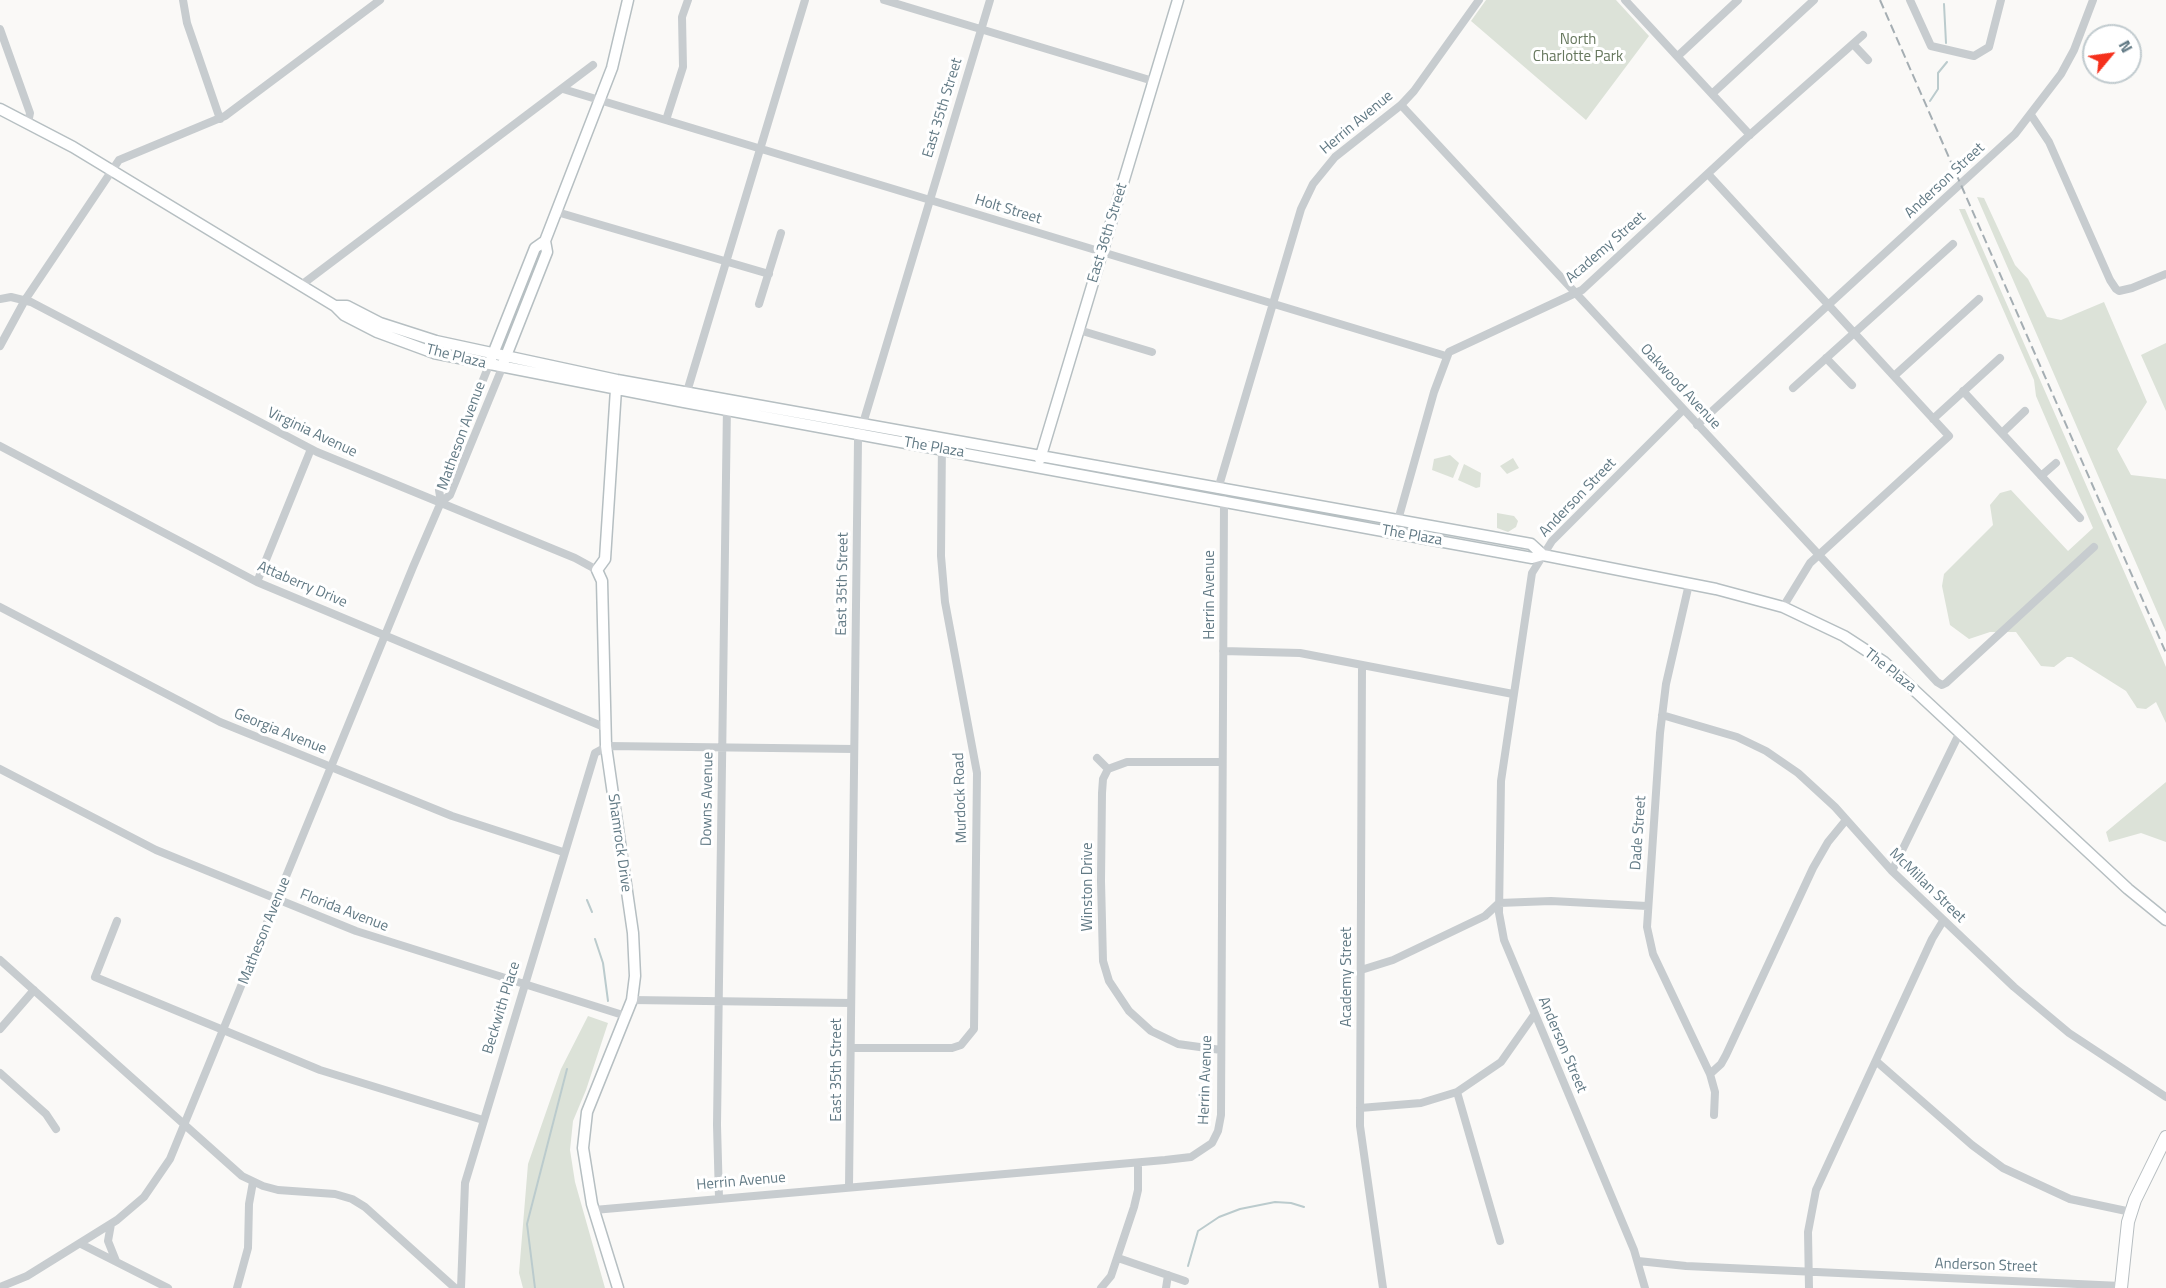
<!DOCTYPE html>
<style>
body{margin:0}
#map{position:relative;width:2166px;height:1288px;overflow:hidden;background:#faf9f7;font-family:"Titillium Web",sans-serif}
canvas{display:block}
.north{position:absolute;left:2082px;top:24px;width:60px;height:60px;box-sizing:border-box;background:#fff;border:2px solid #c0cace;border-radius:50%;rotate:61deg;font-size:16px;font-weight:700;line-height:24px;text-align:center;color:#627a85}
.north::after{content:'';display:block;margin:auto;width:21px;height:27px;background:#f5301c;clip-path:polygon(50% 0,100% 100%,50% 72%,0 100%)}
</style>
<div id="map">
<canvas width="2166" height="1288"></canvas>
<div class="north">N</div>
</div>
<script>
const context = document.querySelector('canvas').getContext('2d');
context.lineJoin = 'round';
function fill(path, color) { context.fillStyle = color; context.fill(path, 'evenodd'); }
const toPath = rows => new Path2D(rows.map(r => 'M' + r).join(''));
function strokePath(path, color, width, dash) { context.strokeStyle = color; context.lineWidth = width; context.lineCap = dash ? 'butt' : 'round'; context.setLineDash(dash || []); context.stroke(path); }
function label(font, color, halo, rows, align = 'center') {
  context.font = font + ' "Titillium Web",sans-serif'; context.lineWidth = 6; context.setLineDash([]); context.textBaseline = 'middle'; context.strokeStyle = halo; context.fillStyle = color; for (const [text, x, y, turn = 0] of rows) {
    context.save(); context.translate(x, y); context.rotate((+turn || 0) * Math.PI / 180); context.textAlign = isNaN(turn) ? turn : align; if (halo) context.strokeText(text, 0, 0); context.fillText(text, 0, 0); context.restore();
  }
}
const green = toPath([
 [1486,0,1616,0,1649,36,1586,120,1471,21],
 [1977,197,1984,198,2015,265,2028,279,2047,317,2061,320,2104,302,2147,402,2117,449,2131,475,2166,479,2166,632],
 [1959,209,1965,209,2166,667,2166,723,2156,702,2146,709,2137,708,2126,691,2072,657,2067,657,2054,667,2041,666,2016,632,1990,632,1969,639,1950,625,1942,586,1944,574,1993,525,1990,505,2000,493,2011,490,2068,551,2093,528,2036,396,2034,380],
 [2166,343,2166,411,2141,355],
 [1450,455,1459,463,1453,478,1432,470,1434,459],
 [1513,458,1519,468,1507,474,1500,466],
 [1464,464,1481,473,1480,487,1476,488,1458,480],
 [1497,513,1514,516,1518,521,1516,527,1508,532,1497,528],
 [2166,782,2166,842,2141,833,2109,842,2106,832],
 [588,1016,608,1023,586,1090,573,1121,570,1150,575,1182,605,1288,523,1288,519,1273,528,1164,561,1069]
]);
const stream = toPath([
 [1944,4,1946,43],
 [1930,101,1938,89,1938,73,1947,62],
 [587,900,592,912],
 [595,939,603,963,608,1001],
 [1188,1266,1198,1231,1219,1217,1240,1209,1275,1202,1291,1203,1304,1207],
 [535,1288,527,1224,567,1069]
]);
const street = toPath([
 [183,0,187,23,220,119],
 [884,0,1153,81],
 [1625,0,1750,135],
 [1910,0,1931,46,1974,56,1989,47,2001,0],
 [0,29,30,113,28,123],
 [1853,44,1868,60],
 [1679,55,1738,0],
 [563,89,1446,356],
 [1713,93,1814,0],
 [1401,105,1937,682,1942,685,1946,683,2094,547],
 [2031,115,2049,142,2110,280,2116,289,2119,291,2132,288,2166,274],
 [666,120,683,67,682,17,688,0],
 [1708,174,1949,436,1810,563,1783,607],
 [557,212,769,274],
 [300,286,593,65],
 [0,299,11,297,31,302,317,452,575,558,597,570],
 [759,304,781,233],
 [1079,330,1152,352],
 [0,346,25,300,119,160,225,116,380,0],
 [1826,358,1852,385],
 [1894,376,1979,299],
 [1793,388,1953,244],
 [1963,391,2080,518],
 [686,395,805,0],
 [1933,419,2000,358],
 [1697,425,2015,134,2061,74,2074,50,2093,0],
 [2002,433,2025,411],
 [0,446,257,582,604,727],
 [2041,476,2056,463],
 [1218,489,1301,209,1313,184,1335,157,1401,105,1414,91,1479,0],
 [441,502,439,490,489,365],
 [1398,520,1434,392,1449,352,1582,290,1744,140,1863,35],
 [257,582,311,449],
 [1689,584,1666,684,1660,733,1647,927,1653,954,1710,1074,1715,1092,1714,1115],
 [0,607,220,722,452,816,563,852],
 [1223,651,1300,653,1513,694],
 [1362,665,1360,1126,1383,1288],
 [1662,715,1737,737,1766,751,1798,773,1835,807,1892,871,2014,987,2069,1033,2166,1097],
 [1097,758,1108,769],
 [0,769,156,850,356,931,626,1016],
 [1892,871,1960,732],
 [117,921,95,977,320,1070,483,1120],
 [0,960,242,1176,263,1186,278,1190,335,1194,352,1199,365,1207,455,1288],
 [1361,970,1393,960,1485,916,1499,903,1551,901,1647,906],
 [632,1000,851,1003],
 [0,1029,34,990],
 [851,1048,952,1048,961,1045,974,1029,977,773,945,602,941,556,942,438],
 [1221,1050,1178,1044,1151,1031,1129,1011,1109,981,1103,961,1101,881,1102,793,1103,779,1108,769,1127,762,1222,762],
 [1876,1061,1972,1145,2003,1168,2070,1199,2131,1212],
 [0,1073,46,1114,56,1129],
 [1710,1074,1721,1064,1726,1055,1813,868,1828,842,1846,820],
 [1457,1092,1500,1241],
 [1360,1108,1421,1103,1457,1092,1501,1062,1534,1015],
 [849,1187,858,440,990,0],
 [719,1198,717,1125,727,405],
 [594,1210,1165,1160,1191,1157,1212,1143,1218,1131,1221,1115,1224,500],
 [111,1224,108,1241,116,1261],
 [81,1244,168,1288],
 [1118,1258,1185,1281],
 [1638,1261,1686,1266,2121,1286],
 [0,1287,27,1276,117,1220,144,1197,170,1159,413,567,441,502,450,495,502,368],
 [237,1288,248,1248,249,1204,253,1182],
 [461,1288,465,1183,595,753,608,746,854,749],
 [1101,1288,1111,1276,1134,1207,1138,1190,1138,1163],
 [1166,1288,1168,1275],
 [1645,1288,1634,1250,1504,940,1499,913,1501,781,1532,573,1552,541,1683,410],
 [1809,1288,1808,1232,1816,1190,1932,939,1943,921]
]);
const secondary = toPath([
 [0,109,73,147,335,306,344,315,377,332,434,353,684,402,1372,529,1532,558,1543,555,1716,589,1783,607,1844,636,1884,662,2128,889,2166,920],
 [335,306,347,306,380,323,436,341,617,380,1531,544,1543,555],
 [491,359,535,248,545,241],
 [504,361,547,252,545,241,612,68,628,0],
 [616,389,605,559,597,570,602,581,606,746,633,933,635,976,632,1000,587,1112,583,1148,592,1204,618,1288],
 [1040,459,1178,0]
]);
const primary = toPath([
 [2121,1288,2128,1222,2135,1200,2166,1137]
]);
const rail = toPath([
 [1880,0,2166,653]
]);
const parkNames = [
 ["North",1578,40],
 ["Charlotte Park",1578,57]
];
const streetNames = [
 ["East 35th Street",943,108,-73],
 ["Herrin Avenue",1357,123,-40],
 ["Anderson Street",1945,181,-43],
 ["Holt Street",1008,210,17],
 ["East 36th Street",1108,233,-73],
 ["Academy Street",1606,248,-41],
 ["The Plaza",456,357,14],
 ["Oakwood Avenue",1680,387,47],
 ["Virginia Avenue",312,433,25],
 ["Matheson Avenue",462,436,-70],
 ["The Plaza",934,448,10],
 ["Anderson Street",1578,498,-46],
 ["The Plaza",1412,536,10],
 ["East 35th Street",843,584,-89],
 ["Attaberry Drive",302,585,23],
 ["Herrin Avenue",1210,595,-90],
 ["The Plaza",1890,671,38],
 ["Georgia Avenue",280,732,22],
 ["Murdock Road",961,798,-92],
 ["Downs Avenue",708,799,-89],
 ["Dade Street",1639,833,-86],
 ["Shamrock Drive",619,843,82],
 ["McMillan Street",1927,886,44],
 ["Winston Drive",1088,887,-90],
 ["Florida Avenue",344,911,21],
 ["Matheson Avenue",265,931,-68],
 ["Academy Street",1347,977,-90],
 ["Beckwith Place",502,1008,-73],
 ["Anderson Street",1562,1045,67],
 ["East 35th Street",837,1070,-90],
 ["Herrin Avenue",1206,1080,-88],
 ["Herrin Avenue",741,1182,-5],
 ["Anderson Street",1986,1266,2]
];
fill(green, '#dce2d8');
strokePath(stream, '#bbcbcd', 2);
strokePath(secondary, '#b6bfc2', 13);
strokePath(primary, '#b7bec1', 14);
strokePath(street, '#c7cccf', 8);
strokePath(secondary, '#fff', 10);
strokePath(primary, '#fff', 12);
strokePath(rail, '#a5aeb3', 2, [9, 4.5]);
label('15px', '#66775d', '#fff', parkNames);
label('15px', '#627a85', '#fff', streetNames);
</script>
